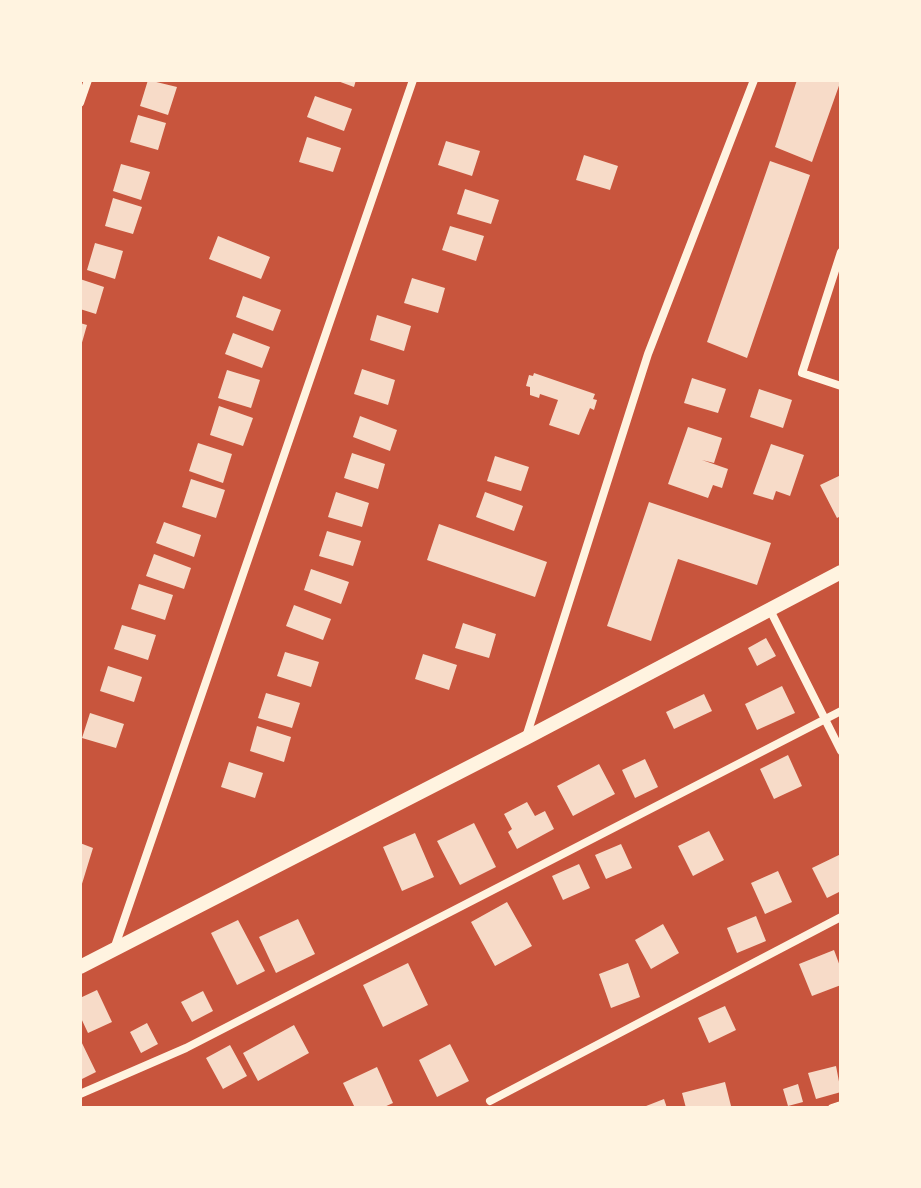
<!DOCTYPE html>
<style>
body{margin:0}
#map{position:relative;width:921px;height:1188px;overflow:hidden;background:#c8553d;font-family:"Exo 2",sans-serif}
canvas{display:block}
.frame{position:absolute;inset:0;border:82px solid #fff3e0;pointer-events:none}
</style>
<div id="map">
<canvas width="921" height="1188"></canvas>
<div class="frame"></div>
</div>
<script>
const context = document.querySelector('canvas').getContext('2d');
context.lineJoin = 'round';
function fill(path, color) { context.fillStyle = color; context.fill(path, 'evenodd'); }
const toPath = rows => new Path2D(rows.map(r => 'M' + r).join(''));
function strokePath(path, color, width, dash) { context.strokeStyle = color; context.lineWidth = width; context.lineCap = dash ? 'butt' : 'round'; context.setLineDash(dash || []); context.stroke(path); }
const building = toPath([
 [148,80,177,87,168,115,140,106],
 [335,80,356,80,354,87],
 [797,80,841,80,812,162,775,147],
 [315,96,352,109,344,131,307,117],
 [138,115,166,123,158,150,130,142],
 [307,137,341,148,333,172,299,162],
 [446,141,480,151,472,176,438,165],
 [584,155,618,166,610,190,576,180],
 [770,161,810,175,747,358,707,342],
 [121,164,150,172,141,200,113,191],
 [465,189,499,200,491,224,457,214],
 [113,198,142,207,133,234,105,226],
 [450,226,484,236,476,261,442,250],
 [218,236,270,257,261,279,209,259],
 [95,243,123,251,115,279,87,270],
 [412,278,445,288,438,313,404,303],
 [80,279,104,287,96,314,80,309],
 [243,296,281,310,273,331,236,317],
 [377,315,411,326,404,351,370,340],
 [80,323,87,325,81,346,80,346],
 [233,333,270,347,262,368,225,354],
 [362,369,395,380,388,405,354,394],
 [227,370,260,380,251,408,218,398],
 [534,373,595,394,593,399,597,400,594,410,590,408,579,435,549,425,558,400,540,394,539,398,530,395,530,387,526,386,529,375,533,376],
 [692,378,726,389,718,413,684,403],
 [759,389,792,400,783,428,750,417],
 [219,406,253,418,243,446,210,435],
 [360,416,397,430,390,451,353,437],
 [688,427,722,438,714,463,702,460,728,469,722,488,713,485,708,498,668,484],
 [198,443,232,454,223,483,189,471],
 [771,444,804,455,790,496,776,491,773,500,753,494],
 [352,453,385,464,378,489,344,478],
 [495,456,529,467,521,491,487,481],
 [841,475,841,516,837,518,820,485],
 [191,479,225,490,216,518,182,507],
 [336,492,369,503,362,527,328,517],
 [485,492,523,506,514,531,476,517],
 [649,502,771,543,757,585,678,559,651,641,607,626],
 [164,522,201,535,194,557,156,543],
 [439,524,547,562,535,597,427,560],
 [327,531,361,541,353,566,319,556],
 [154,554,191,568,184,589,146,576],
 [311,569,349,582,341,604,304,590],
 [139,584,173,595,165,620,131,609],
 [294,605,331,619,323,640,286,626],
 [463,623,496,634,489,658,455,648],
 [122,625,156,635,148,660,114,649],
 [766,638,776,656,757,666,748,648],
 [285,652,319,662,311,687,277,676],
 [423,654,457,665,449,690,415,679],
 [108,666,142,677,134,702,100,691],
 [782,686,795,713,757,730,745,704],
 [266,693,300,703,292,728,258,718],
 [704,694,712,711,674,729,666,712],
 [90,713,124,724,116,748,82,738],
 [257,726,291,737,284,762,250,751],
 [788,755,802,786,774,799,760,769],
 [645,759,658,787,635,798,622,770],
 [229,762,263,773,255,798,221,787],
 [599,764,615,794,573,816,557,786],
 [527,802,535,816,545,811,554,829,517,849,508,832,512,829,504,814],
 [474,823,496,867,460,885,437,841],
 [709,831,724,860,693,876,678,846],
 [415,833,434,877,402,891,383,847],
 [80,843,93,848,81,887,80,887],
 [621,844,632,868,606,879,595,855],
 [841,854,841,891,827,898,812,868],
 [579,864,590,888,563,900,552,876],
 [778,871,792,902,765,914,751,883],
 [507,902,532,946,495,966,471,922],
 [756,916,766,941,737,953,727,928],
 [298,919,315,954,276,973,259,937],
 [238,920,265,971,237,985,211,933],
 [663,924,679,953,651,969,635,940],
 [834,950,841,969,841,985,812,996,799,964],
 [408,963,428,1005,383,1027,363,985],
 [628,963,640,997,611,1008,599,974],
 [97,990,112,1022,88,1033,80,1016,80,998],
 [203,991,213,1011,192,1022,181,1002],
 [725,1006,736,1030,709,1043,698,1018],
 [147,1023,158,1044,141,1053,130,1032],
 [294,1025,309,1053,258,1081,243,1053],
 [80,1039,96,1072,80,1080],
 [450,1044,469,1081,437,1097,419,1060],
 [230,1045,247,1076,223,1089,206,1058],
 [836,1066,841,1092,816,1099,808,1073],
 [377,1067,393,1103,382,1108,355,1108,343,1083],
 [725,1082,731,1106,686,1108,682,1093],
 [798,1084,803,1102,788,1106,783,1089],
 [664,1099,667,1108,641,1108]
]);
const minor = toPath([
 [80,103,88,80],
 [841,252,802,373,841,386],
 [770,610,841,751],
 [526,737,648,354,754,80],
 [114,949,413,80],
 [80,1094,186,1048,841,711],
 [490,1101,841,917],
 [832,1108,841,1105]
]);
const tertiary = toPath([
 [80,967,526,738,841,572]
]);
fill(building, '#f7dbc8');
strokePath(minor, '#fff3e0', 8);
strokePath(tertiary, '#fff3e0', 14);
</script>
